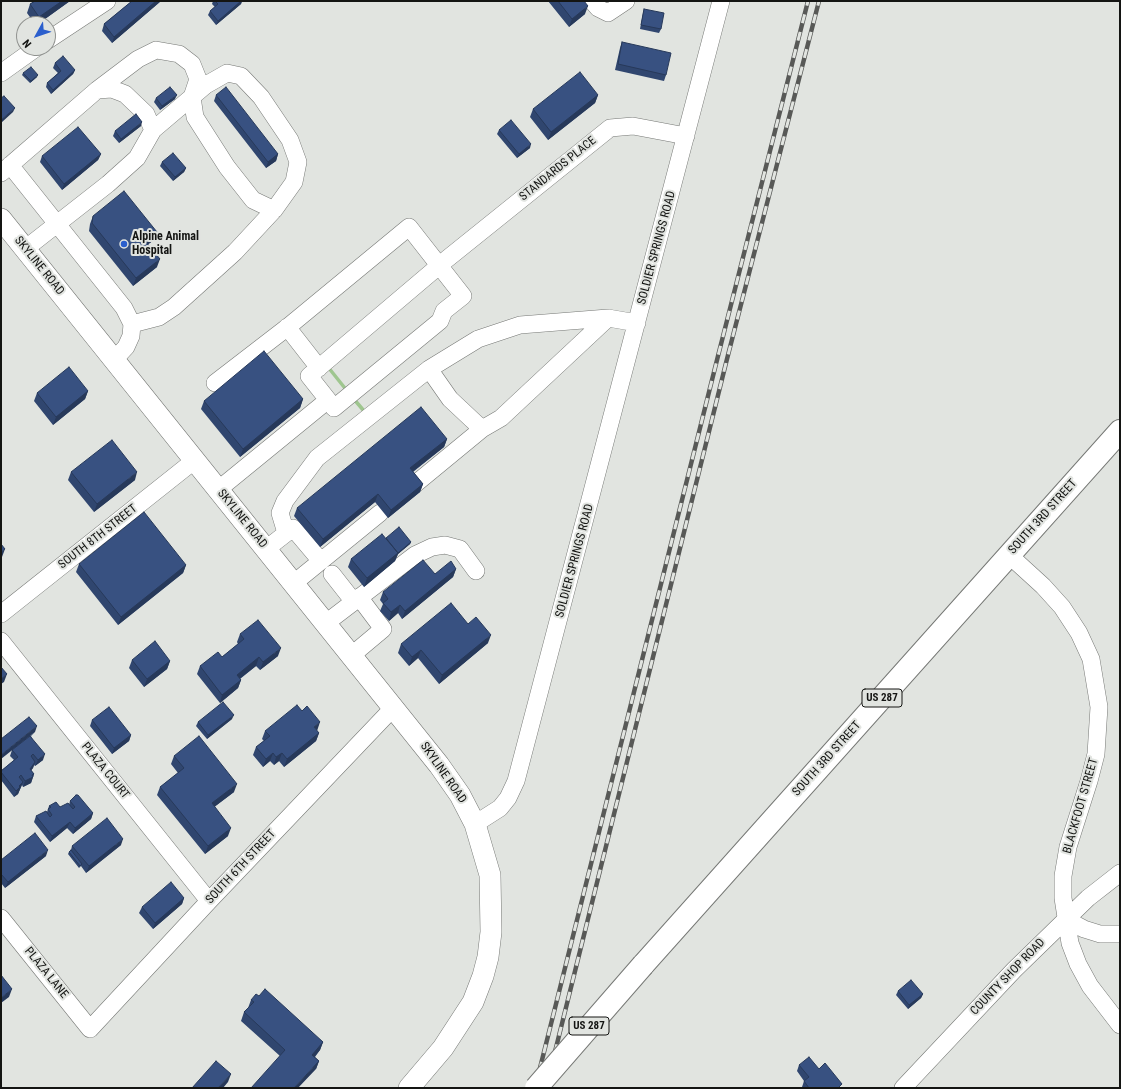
<!DOCTYPE html>
<style>
body{margin:0}
#map{position:relative;width:1121px;height:1089px;overflow:hidden;background:#e1e4e0;font-family:"Roboto Condensed",sans-serif}
canvas{display:block}
.frame{position:absolute;inset:0;border:2px solid #141513;pointer-events:none}
.north{position:absolute;left:16px;top:16px;width:40px;height:40px;box-sizing:border-box;background:#e1e4e0;border:1px solid #8f918e;border-radius:50%;rotate:230deg;font-size:11px;font-weight:700;line-height:16px;text-align:center;color:#141513}
.north::after{content:'';display:block;margin:auto;width:14px;height:18px;background:#2b5fcd;clip-path:polygon(50% 0,100% 100%,50% 72%,0 100%)}
</style>
<div id="map">
<canvas width="1121" height="1089"></canvas>
<div class="frame"></div>
<div class="north">N</div>
</div>
<script>
const context = document.querySelector('canvas').getContext('2d');
context.lineJoin = 'round';
const toPath = rows => new Path2D(rows.map(r => 'M' + r).join(''));
function strokePath(path, color, width, dash) { context.strokeStyle = color; context.lineWidth = width; context.lineCap = dash ? 'butt' : 'round'; context.setLineDash(dash || []); context.stroke(path); }
function fill(path, color) { context.fillStyle = color; context.fill(path, 'evenodd'); }
function label(font, color, halo, rows, align = 'center') {
  context.font = font + ' "Roboto Condensed",sans-serif'; context.lineWidth = 4; context.setLineDash([]); context.textBaseline = 'middle'; context.strokeStyle = halo; context.fillStyle = color; for (const [text, x, y, turn = 0] of rows) {
    context.save(); context.translate(x, y); context.rotate((+turn || 0) * Math.PI / 180); context.textAlign = isNaN(turn) ? turn : align; if (halo) context.strokeText(text, 0, 0); context.fillText(text, 0, 0); context.restore();
  }
}
const stream = toPath([
 [328,367,348,392],
 [353,398,364,411]
]);
const minor = toPath([
 [592,1,598,8,608,13,626,1],
 [48,40,107,1],
 [1,73,36,48],
 [97,90,138,59,156,50,179,54,192,64,198,79,192,97,195,117,227,167,253,200,274,210],
 [10,165,124,308,132,324,131,336,126,347,114,360],
 [1,173,97,90,112,89,125,94,146,114,153,130,137,158,108,184,25,249],
 [132,324,159,317,174,307,235,252,274,210,294,182,298,162,290,140,261,97,241,76,227,73,206,85,153,130],
 [287,327,319,368],
 [429,369,450,399,482,429,501,418,608,318],
 [215,383,289,326,409,227,463,296,444,311,440,321,334,408,328,400,219,489],
 [328,400,309,376,447,259,610,128,633,126,686,136],
 [414,485,482,429],
 [286,533,280,513,285,501,317,458,429,369,478,339,520,325,608,318,637,323],
 [266,549,293,528,320,560],
 [1009,555,1043,586,1062,607,1079,633,1091,659,1099,707,1096,754,1089,781,1068,847,1063,876,1063,898,1070,943,1078,964,1090,986,1120,1025],
 [332,574,354,602],
 [294,583,380,513],
 [1,614,195,460],
 [326,623,415,555,432,547,445,545,460,549,476,571],
 [1,641,209,901],
 [352,655,383,629,359,597],
 [475,824,500,808,508,798,516,781,721,1],
 [1,918,90,1029,209,901,394,707],
 [1065,919,1084,929,1100,934,1120,934],
 [903,1088,1014,970,1088,898,1120,873]
]);
const major = toPath([
 [1,219,439,765,460,795,475,824,490,875,491,932,488,957,483,976,473,1002,443,1048,409,1088]
]);
const highway = toPath([
 [643,965,1120,431]
]);
const rail = toPath([
 [535,1088,718,356,808,1],
 [546,1088,727,359,819,1]
]);
const highwayBridge = toPath([
 [536,1088,643,965]
]);
const wall = toPath([
 [35,1,70,1,38,24,35,24,27,13,30,4],
 [132,1,161,1,112,43,102,31,104,24],
 [213,1,242,1,241,4,216,25,208,15,210,11,215,7,212,4],
 [548,1,584,1,585,14,569,27],
 [644,9,661,29,659,33,640,29,643,13],
 [622,42,666,75,664,81,615,70,620,48],
 [55,63,75,70,73,74,51,94,46,87,47,83,58,73,53,68],
 [23,73,37,77,30,83,22,75],
 [216,95,278,154,276,161,266,168,214,101],
 [598,95,595,103,548,140,530,117,533,109],
 [156,98,175,99,160,110,154,102],
 [141,126,119,143,113,136,115,131],
 [499,130,530,148,517,158,497,134],
 [101,154,98,160,62,190,40,162,42,156],
 [162,162,186,168,184,172,173,181,160,166],
 [93,216,154,240,148,244,157,267,133,286,89,231,90,224],
 [88,391,85,399,53,425,34,401,37,393],
 [303,399,300,408,240,457,201,409,204,401],
 [447,439,444,447,413,472,423,484,420,492,388,518,375,502,320,547,294,516,297,508],
 [71,472,135,480,94,512,68,480],
 [386,538,411,542,410,544,398,554,395,561,364,587,348,567,351,559],
 [79,564,186,565,183,573,118,625,76,572],
 [456,569,453,577,402,619,398,613,389,621,380,611,383,604,380,600,383,592,435,574],
 [468,624,488,643,439,684,418,658,409,666,398,653,401,644],
 [240,634,278,656,260,670,256,666,240,679,241,680,238,688,220,703,197,674,200,666,222,657,238,644,237,642],
 [132,660,170,661,167,669,144,687,129,668],
 [232,719,207,739,196,726,198,722],
 [92,720,131,735,129,741,112,754,90,726],
 [265,731,317,731,319,733,316,741,284,767,279,761,274,765,270,761,263,767,253,755,256,747,264,741,262,739],
 [35,732,31,736,43,760,35,766,34,765,33,768,31,770,34,774,31,783,23,787,22,785,18,794,14,797,1,780,1,771,14,760,10,756,12,750],
 [174,756,234,792,214,807,228,836,205,854,157,795,160,787,178,773,171,764],
 [70,801,93,813,91,819,73,834,67,828,50,842,34,822,36,816,47,812,49,806,60,807,69,805],
 [121,845,86,873,81,866,79,868,68,854,69,852,71,850,72,846],
 [46,856,5,888,1,883,1,860],
 [184,898,182,904,153,929,139,913,142,907],
 [898,991,923,994,921,998,908,1009,896,995],
 [259,996,323,1042,320,1050,315,1057,319,1061,316,1069,280,1056,241,1021,244,1012,248,1008,251,1000],
 [799,1065,819,1069,841,1088,802,1088,802,1087,804,1081,797,1071]
]);
const shadedWall = toPath([
 [62,1,70,1,38,24,37,24,39,17],
 [156,1,161,1,112,43,114,37],
 [241,1,242,1,241,4,216,25,218,21],
 [588,6,585,14,569,27,572,19],
 [75,70,73,74,51,94,53,90],
 [38,75,37,77,30,83,31,81],
 [177,95,175,99,160,110,162,106],
 [598,95,595,103,548,140,551,132],
 [15,108,13,112,1,123,1,120],
 [142,122,141,126,119,143,121,139],
 [531,144,530,148,517,158,519,154],
 [101,154,98,160,62,190,64,184],
 [278,154,276,161,266,168,268,162],
 [186,168,184,172,173,181,175,177],
 [157,232,154,240,142,249,145,241],
 [160,259,157,267,133,286,136,278],
 [88,391,85,399,53,425,56,417],
 [303,399,300,408,240,457,243,449],
 [447,439,444,447,407,476,410,468],
 [137,472,135,480,94,512,97,504],
 [423,484,420,492,388,518,391,510],
 [378,494,375,502,320,547,323,539],
 [411,542,410,544,398,554,395,561,364,587,367,578],
 [5,549,2,557,1,558,1,552],
 [186,565,183,573,118,625,121,617],
 [456,569,453,577,402,619,405,611],
 [400,605,398,613,389,621,391,612],
 [491,635,488,643,439,684,442,675],
 [281,648,278,656,260,670,263,662],
 [421,650,418,658,409,666,412,657],
 [259,657,256,666,234,683,237,675],
 [170,661,167,669,144,687,147,679],
 [7,674,4,682,1,684,1,679],
 [241,680,238,688,220,703,222,695],
 [234,715,232,719,207,739,208,735],
 [320,722,317,731,314,727],
 [37,726,35,732,1,759,1,755],
 [319,733,316,741,284,767,287,759],
 [131,735,129,741,112,754,114,748],
 [273,753,270,761,263,767,266,759],
 [282,753,279,761,274,765,276,757],
 [45,754,43,760,35,766,38,760],
 [35,762,33,768,28,775,30,769],
 [34,774,31,783,23,787,25,781],
 [23,782,18,794,14,797,19,786],
 [237,784,234,792,209,811,212,803],
 [93,813,91,819,73,834,75,828],
 [70,822,67,828,50,842,52,836],
 [231,828,228,836,205,854,208,846],
 [123,839,121,845,86,873,89,866],
 [48,850,46,856,5,888,8,882],
 [184,898,182,904,153,929,155,923],
 [12,989,9,997,1,1003,1,998],
 [923,994,921,998,908,1009,909,1005],
 [323,1042,320,1050,309,1063,312,1055],
 [319,1061,316,1069,298,1088,294,1088],
 [231,1074,228,1082,223,1088,218,1088]
]);
const building = toPath([
 [35,1,62,1,39,17,30,4,35,1],
 [132,1,156,1,114,37,104,24,132,1],
 [215,1,241,1,218,21,210,11,218,4,215,1],
 [558,1,584,1,588,6,572,19,558,1],
 [644,9,664,13,661,29,641,25,644,9],
 [622,42,671,53,666,75,618,64,622,42],
 [63,56,75,70,53,90,47,83,61,71,55,63,63,56],
 [31,67,38,75,31,81,23,73,31,67],
 [580,72,598,95,551,132,533,109,580,72],
 [170,87,177,95,162,106,156,98,170,87],
 [226,87,278,154,268,162,216,95,226,87],
 [4,96,15,108,1,120,1,98,4,96],
 [136,114,142,122,121,139,115,131,136,114],
 [511,120,531,144,519,154,499,130,511,120],
 [78,127,101,154,64,184,42,156,78,127],
 [173,153,186,168,175,177,162,162,173,153],
 [124,191,157,232,145,241,160,259,136,278,92,223,93,216,124,191],
 [264,351,303,399,243,449,204,401,264,351],
 [69,367,88,391,56,417,37,393,69,367],
 [421,407,447,439,410,468,423,484,391,510,378,494,323,539,297,508,421,407],
 [112,440,137,472,97,504,71,472,112,440],
 [144,512,186,565,121,617,79,564,144,512],
 [399,527,411,542,398,553,386,538,399,527],
 [382,534,398,553,367,578,351,559,382,534],
 [1,544,5,549,1,552,1,544],
 [423,560,435,574,451,561,456,569,405,611,400,605,391,612,383,603,388,599,383,592,423,560],
 [451,603,468,624,476,617,491,635,442,675,421,650,412,657,401,644,451,603],
 [258,620,281,648,263,662,259,657,237,675,241,680,222,695,200,666,218,652,222,657,244,639,240,634,258,620],
 [155,641,170,661,147,679,132,660,155,641],
 [1,667,7,674,1,679,1,667],
 [223,702,234,715,208,735,198,722,223,702],
 [297,705,302,711,307,706,320,722,314,727,319,733,287,759,282,753,276,757,273,753,266,759,256,747,270,736,265,731,297,705],
 [109,707,131,735,114,748,92,720,109,707],
 [29,717,37,726,1,755,1,739,29,717],
 [30,736,45,754,38,760,33,754,31,756,35,762,30,769,34,774,32,775,33,777,25,781,21,775,19,777,23,782,19,786,20,787,16,791,1,772,1,771,18,757,12,750,30,736],
 [199,736,237,784,212,803,231,828,208,846,160,787,184,768,174,756,199,736],
 [76,795,78,795,93,813,75,828,70,822,52,836,36,816,46,811,50,817,52,815,48,809,51,807,49,806,56,802,60,807,68,803,73,809,75,807,70,801,76,795],
 [107,818,123,839,89,866,72,846,107,818],
 [35,833,48,850,8,882,1,874,1,860,35,833],
 [71,850,82,864,80,866,69,852,71,850],
 [171,882,184,898,155,923,142,907,171,882],
 [1,975,12,989,1,998,1,975],
 [911,980,923,994,909,1005,898,991,911,980],
 [265,989,323,1042,312,1055,319,1061,294,1088,251,1088,285,1050,244,1012,254,1002,251,1000,256,994,259,996,265,989],
 [809,1057,819,1069,825,1063,842,1084,838,1088,809,1088,804,1081,809,1077,799,1065,809,1057],
 [216,1061,231,1074,218,1088,192,1088,216,1061]
]);
const markers = [
 [124,244,4,"#2b5fcd"]
];
const shields = [
 [882,698,40],
 [589,1026,40]
];
const shieldNames = [
 ["US 287",882,698],
 ["US 287",589,1026]
];
const streetNames = [
 ["STANDARDS PLACE",558,169,-39],
 ["SOLDIER SPRINGS ROAD",657,248,-75],
 ["SKYLINE ROAD",39,266,51],
 ["SOUTH 3RD STREET",1043,517,-48],
 ["SKYLINE ROAD",242,519,51],
 ["SOUTH 8TH STREET",98,537,-38],
 ["SOLDIER SPRINGS ROAD",575,561,-75],
 ["SOUTH 3RD STREET",827,759,-48],
 ["PLAZA COURT",105,771,51],
 ["SKYLINE ROAD",443,773,55],
 ["BLACKFOOT STREET",1081,806,-74],
 ["SOUTH 6TH STREET",241,867,-47],
 ["PLAZA LANE",46,973,51],
 ["COUNTY SHOP ROAD",1008,977,-46]
];
const poiNames = [
 ["Alpine Animal",132,237],
 ["Hospital",132,251]
];
strokePath(stream, '#9fc68f', 3.5);
strokePath(minor, '#767875', 18);
strokePath(major, '#767875', 22);
strokePath(highway, '#767875', 24);
strokePath(minor, '#fff', 17);
strokePath(major, '#fff', 21);
strokePath(highway, '#fff', 22);
strokePath(rail, '#585957', 4.5);
strokePath(rail, '#e1e4e0', 3, [9]);
strokePath(highwayBridge, '#767875', 24, []);
strokePath(highwayBridge, '#fff', 22);
fill(wall, '#30466f');
fill(shadedWall, '#27395a');
fill(building, '#385181');
strokePath(building, '#27395a', 1);
for (const [x, y, r, color] of markers) { const dot = new Path2D(); dot.arc(x, y, r, 0, 2 * Math.PI); context.fillStyle = color; context.fill(dot); strokePath(dot, '#e1e4e0', 1.5); }
for (const [x, y, w] of shields) { const box = new Path2D(); box.roundRect(x - w / 2, y - 9, w, 18, 3); context.fillStyle = '#e1e4e0'; context.fill(box); strokePath(box, '#141513', 1); }
label('bold 11px', '#141513', null, shieldNames);
label('12px', '#141513', '#e1e4e0', streetNames);
label('bold 12px', '#141513', '#e1e4e0', poiNames, 'left');
</script>
